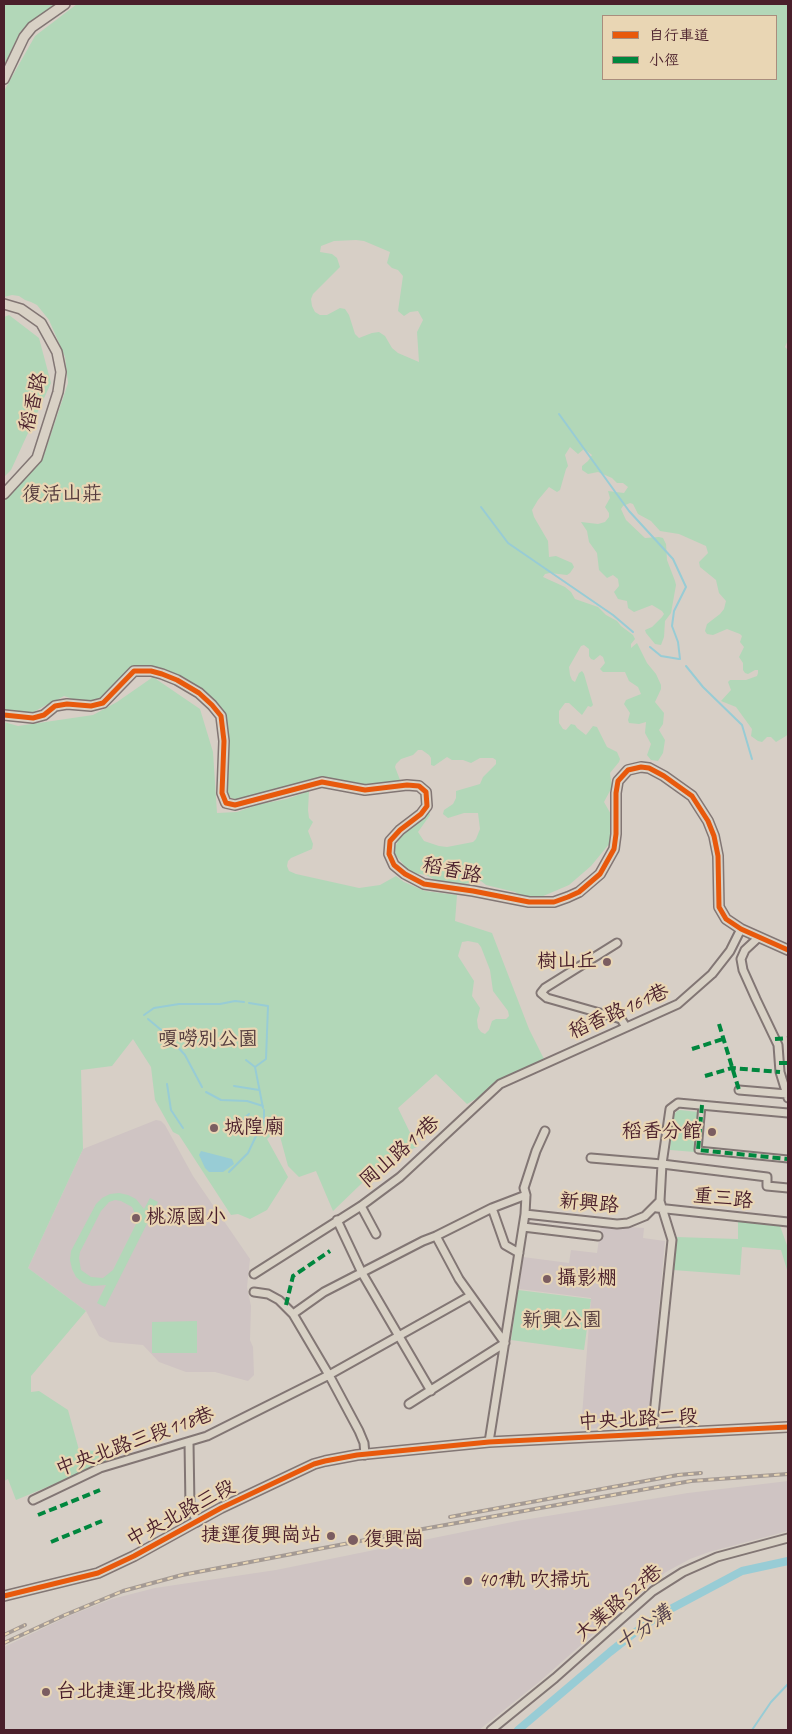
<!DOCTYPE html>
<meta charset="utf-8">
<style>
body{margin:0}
#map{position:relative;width:792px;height:1734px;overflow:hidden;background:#d7cfc6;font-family:Caveat,"LXGW WenKai TC",sans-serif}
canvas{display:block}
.frame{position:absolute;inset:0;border:5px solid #4a1f2b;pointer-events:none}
.legend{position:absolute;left:602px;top:15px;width:175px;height:65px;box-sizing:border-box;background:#e9d6b4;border:1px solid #a98d7d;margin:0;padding:6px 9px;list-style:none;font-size:15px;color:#4a1f2b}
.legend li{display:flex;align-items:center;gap:10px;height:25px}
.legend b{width:25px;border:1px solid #a98d7d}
</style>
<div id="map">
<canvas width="792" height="1734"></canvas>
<div class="frame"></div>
<ul class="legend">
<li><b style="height:6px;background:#e8590c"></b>自行車道</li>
<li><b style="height:6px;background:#00873e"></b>小徑</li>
</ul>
</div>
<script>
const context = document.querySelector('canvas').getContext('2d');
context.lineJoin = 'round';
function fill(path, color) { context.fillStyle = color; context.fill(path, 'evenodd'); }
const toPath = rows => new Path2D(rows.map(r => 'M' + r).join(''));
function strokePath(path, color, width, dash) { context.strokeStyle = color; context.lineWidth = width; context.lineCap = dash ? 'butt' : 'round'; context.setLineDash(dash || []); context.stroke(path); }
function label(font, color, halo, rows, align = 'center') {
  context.font = font + ' Caveat,"LXGW WenKai TC",sans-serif'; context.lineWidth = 4.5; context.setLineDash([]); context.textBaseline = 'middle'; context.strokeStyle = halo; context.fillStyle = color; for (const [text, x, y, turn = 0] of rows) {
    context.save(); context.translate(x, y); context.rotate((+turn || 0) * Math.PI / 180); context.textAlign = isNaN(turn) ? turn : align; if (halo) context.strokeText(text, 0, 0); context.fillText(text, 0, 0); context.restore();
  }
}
const built = toPath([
 [156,1120,161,1121,165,1125,193,1176,250,1259,247,1287,251,1306,250,1340,253,1347,254,1375,248,1381,215,1372,186,1372,159,1362,143,1345,110,1342,99,1336,86,1311,28,1268,83,1149],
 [601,1225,644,1228,643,1238,665,1241,648,1426,581,1429,591,1298,519,1289,523,1257,569,1263,571,1250,597,1253],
 [788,1481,788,1531,709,1552,690,1559,666,1572,650,1584,539,1682,479,1730,4,1730,4,1647,69,1616,112,1599,155,1588,276,1570,517,1521,688,1493]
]);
const green = toPath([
 [4,4,57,4,20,32,4,66],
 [77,4,788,4,788,340,785,347,788,350,788,734,786,736,776,742,771,737,767,737,762,742,758,741,751,736,752,729,736,707,721,701,731,690,728,682,730,680,746,680,757,676,758,673,758,670,755,670,748,674,745,673,743,670,743,663,739,657,744,647,740,642,742,636,740,634,727,629,713,635,707,634,705,631,707,624,720,614,724,609,726,601,719,593,716,580,700,567,699,562,708,553,706,546,679,534,660,531,651,521,638,514,633,504,630,503,623,506,621,509,626,520,645,538,659,537,663,538,666,544,667,560,675,581,676,585,671,613,665,621,664,637,661,645,655,644,646,633,645,630,652,627,662,617,664,614,662,611,652,605,634,612,628,608,627,601,618,599,614,592,619,586,618,579,613,575,607,578,599,570,597,553,589,542,587,531,581,522,598,524,605,522,609,517,609,513,605,507,610,498,608,491,624,493,628,487,623,483,617,483,612,478,598,472,588,474,582,470,582,466,588,461,592,455,584,449,578,454,570,447,565,455,568,466,566,469,560,490,557,492,549,487,538,500,532,510,534,517,548,541,549,557,556,556,572,563,574,567,570,573,567,575,550,573,545,574,543,577,565,587,571,592,575,599,598,607,606,615,617,621,621,626,633,635,635,639,631,644,631,648,637,643,647,663,656,674,661,685,661,689,655,702,664,713,663,724,659,730,665,740,663,753,658,761,651,760,647,755,651,744,645,733,646,722,639,724,629,723,628,720,630,713,624,704,626,700,641,694,638,687,629,681,625,672,603,672,600,669,605,663,603,657,600,655,594,660,591,659,589,656,589,649,584,645,581,646,569,667,570,675,572,680,575,682,579,673,582,671,584,674,593,705,591,707,588,706,582,715,569,703,565,703,559,711,559,723,563,729,566,730,571,724,575,725,577,728,586,735,593,726,597,727,607,747,617,752,620,759,619,762,610,773,612,787,604,802,613,818,614,826,610,843,591,866,569,885,541,897,532,897,526,899,515,892,486,885,481,881,455,886,437,881,426,875,413,873,407,869,394,853,395,847,400,837,426,810,429,811,430,815,418,832,424,841,439,846,447,847,473,842,476,839,480,829,478,813,464,813,448,818,443,814,444,810,453,804,456,798,456,791,480,784,483,777,496,764,496,760,493,758,480,758,471,763,463,760,452,760,447,757,434,766,431,765,431,758,429,755,422,750,418,750,413,755,401,759,396,764,395,767,400,780,382,787,361,786,344,783,339,780,336,782,238,800,231,798,226,793,218,706,188,680,143,666,99,709,76,707,70,698,64,696,52,703,46,705,30,714,4,715,4,500,43,458,68,383,65,357,49,320,37,305,31,302,25,300,19,296,12,295,4,297,4,91,35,36],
 [603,16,776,16,776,79,603,79],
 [356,240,364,241,390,252,387,263,392,268,398,270,403,276,398,311,404,316,410,312,418,311,423,320,417,332,419,362,398,353,392,348,385,336,379,332,372,333,359,338,355,334,349,315,345,309,340,308,327,315,320,315,315,312,312,306,311,299,313,294,340,267,337,258,332,254,320,252,321,246,334,241],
 [9,315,39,338,51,383,11,470,4,477,4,317],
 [153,677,200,709,213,752,217,813,237,812,260,804,287,799,309,791,308,810,309,818,313,822,308,831,313,844,312,849,291,858,288,861,287,866,289,871,296,874,359,888,380,885,396,876,404,882,425,891,457,895,455,921,492,933,529,1029,544,1059,467,1104,436,1074,398,1108,417,1147,386,1160,333,1211,316,1171,299,1177,288,1166,278,1129,267,1139,288,1177,267,1210,250,1219,238,1214,231,1215,179,1135,173,1132,155,1100,151,1067,133,1039,112,1066,81,1070,83,1149,28,1268,86,1311,31,1376,31,1392,39,1391,68,1410,79,1450,98,1451,107,1462,16,1500,8,1479,4,1481,4,722,18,726,93,715,117,702],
 [468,941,478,943,481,947,490,970,493,991,508,1011,509,1016,506,1019,496,1019,492,1021,489,1030,485,1034,481,1032,478,1028,477,1020,480,1008,472,996,474,981,458,956,462,942],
 [680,1110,698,1112,695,1152,670,1150,673,1116,677,1111],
 [119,1193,128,1195,136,1199,144,1209,150,1198,158,1202,105,1307,97,1303,106,1285,92,1286,83,1283,76,1277,72,1269,70,1260,71,1251,96,1204,102,1198,110,1194],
 [115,1200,121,1201,132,1207,137,1218,136,1224,113,1270,103,1278,91,1277,81,1270,79,1258,80,1252,101,1211,109,1202],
 [738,1221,780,1226,788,1248,788,1273,781,1250,742,1247,740,1275,673,1270,676,1237,738,1239],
 [518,1290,591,1299,584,1350,511,1340],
 [197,1321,197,1353,152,1353,152,1322]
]);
const water = toPath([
 [201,1151,232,1159,234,1164,223,1172,209,1172,205,1168,199,1155]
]);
const stream = toPath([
 [559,414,629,511,673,559,686,587,674,611,672,626,678,642,680,659],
 [481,507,508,543,613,615,633,632],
 [650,647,661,656,679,659],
 [686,666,703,687,742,725,752,759],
 [249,1003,268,1006,266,1059,255,1067,263,1108],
 [144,1015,154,1008,179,1004,220,1004,235,1001,244,1002],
 [148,1019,166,1034,185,1055,202,1087],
 [246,1060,255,1067],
 [167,1084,171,1110,183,1128],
 [234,1086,259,1090],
 [206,1092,221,1100,247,1101,263,1106],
 [226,1131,237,1125,249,1114],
 [229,1172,248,1153,264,1119,264,1110],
 [752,1730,771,1702,788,1684]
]);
const canal = toPath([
 [518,1730,610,1652,634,1633,663,1613,742,1571,788,1561]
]);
const pedestrian = toPath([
 [702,1105,698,1150,788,1159]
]);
const minor = toPath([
 [759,937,745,950,741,959,743,970,756,999,778,1045,780,1072,788,1098],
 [617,943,545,988,541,993,547,998,621,1019,626,1027],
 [739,1090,787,1094],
 [591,1158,662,1164,767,1177,767,1186,788,1188],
 [361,1206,376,1234],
 [492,1208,505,1245,519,1253],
 [657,1208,788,1222],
 [525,1214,617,1224,628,1223,645,1216,660,1201,662,1164,670,1109,678,1103,788,1113],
 [337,1220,362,1273,431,1391],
 [523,1227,598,1236],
 [254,1274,361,1206,400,1177,500,1084,678,1004,712,974,730,951,741,929],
 [254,1292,268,1294,279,1300,293,1314,329,1375,359,1431,364,1443,365,1455],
 [293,1314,324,1292,423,1241,436,1236,492,1208,526,1195],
 [409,1404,505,1343,459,1279,436,1236],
 [652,1434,672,1240,660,1201],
 [189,1442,190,1507,197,1522],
 [489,1442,525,1214,526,1195,524,1188,536,1151,545,1131],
 [33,1500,100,1468,207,1436,329,1375,470,1296],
 [491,1730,555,1678,653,1591,683,1572,717,1557,788,1538]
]);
const tertiary = toPath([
 [4,79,24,37,32,27,65,4],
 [4,304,21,309,41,323,57,352,61,372,58,392,37,458,4,494],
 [4,715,33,718,44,715,55,706,67,704,91,706,103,703,134,671,151,671,162,674,177,680,199,693,212,705,221,716,224,741,222,793,226,803,235,805,322,782,365,790,407,785,419,786,426,792,427,806,421,814,400,830,390,841,389,854,394,865,405,874,424,884,473,891,529,902,554,902,568,897,579,892,600,874,614,849,616,834,616,793,618,781,628,770,641,767,649,768,664,776,692,796,708,821,714,836,718,856,719,907,726,919,741,929,788,950],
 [4,1596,98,1573,134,1556,221,1508,314,1464,325,1461,357,1455,489,1442,788,1427]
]);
const rail = toPath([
 [450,1517,678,1475,701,1473],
 [4,1635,25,1625],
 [4,1643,65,1615,123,1591,182,1575,423,1529,691,1481,788,1474]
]);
const quiet = toPath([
 [719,1024,739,1090],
 [775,1039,788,1038],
 [692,1049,723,1039],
 [779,1063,788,1063],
 [705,1076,732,1068,780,1072],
 [702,1105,698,1150,788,1159],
 [286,1305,293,1276,330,1251],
 [38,1515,100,1490],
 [51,1542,102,1521]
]);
const cycleway = toPath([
 [4,715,33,718,44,715,55,706,67,704,91,706,103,703,134,671,151,671,162,674,177,680,199,693,212,705,221,716,224,741,222,793,226,803,235,805,322,782,365,790,407,785,419,786,426,792,427,806,421,814,400,830,390,841,389,854,394,865,405,874,424,884,473,891,529,902,554,902,568,897,579,892,600,874,614,849,616,834,616,793,618,781,628,770,641,767,649,768,664,776,692,796,708,821,714,836,718,856,719,907,726,919,741,929,788,950],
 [4,1596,98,1573,134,1556,221,1508,314,1464,325,1461,357,1455,489,1442,788,1427]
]);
const markers = [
 [607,962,5,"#7b5d61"],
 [214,1128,5,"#7b5d61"],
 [712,1132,5,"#7b5d61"],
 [136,1218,5,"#7b5d61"],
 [547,1279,5,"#7b5d61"],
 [331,1536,5,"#7b5d61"],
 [353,1540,6,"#7b5d61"],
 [468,1581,5,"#7b5d61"],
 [46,1692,5,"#7b5d61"]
];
const streetNames = [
 ["稻香路",34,402,-76],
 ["稻香路",452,871,12],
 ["稻香路161巷",619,1012,-24],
 ["岡山路11巷",400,1152,-41],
 ["重三路",723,1199,6],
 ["新興路",589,1204,5],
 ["中央北路二段",638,1420,-3],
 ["中央北路三段118巷",135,1442,-20],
 ["中央北路三段",181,1514,-28],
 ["大業路527巷",619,1603,-40]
];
const parkNames = [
 ["復活山莊",62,495],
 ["嗄嘮別公園",208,1040],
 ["新興公園",562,1321]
];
const poiNames = [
 ["樹山丘",597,962,"right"],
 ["城隍廟",224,1128],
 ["稻香分館",702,1132,"right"],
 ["桃源國小",146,1218],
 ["攝影棚",557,1279],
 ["捷運復興崗站",321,1536,"right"],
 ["復興崗",364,1540],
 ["401軌 吹掃坑",478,1581],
 ["台北捷運北投機廠",56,1692]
];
const waterNames = [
 ["十分溝",644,1629,-35]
];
fill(built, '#cfc4c3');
fill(green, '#b2d7b8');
fill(water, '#98ccd5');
strokePath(stream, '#98ccd5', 2);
strokePath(canal, '#98ccd5', 8);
strokePath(pedestrian, '#827674', 9);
strokePath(minor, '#827674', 11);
strokePath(tertiary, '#827674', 12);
strokePath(pedestrian, '#d8d1c5', 5);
strokePath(minor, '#d8d1c5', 7);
strokePath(tertiary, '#d8d1c5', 9);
strokePath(rail, '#a49a94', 4);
strokePath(rail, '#e9d6b4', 2, [5.5]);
strokePath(quiet, '#00873e', 4, [8, 4]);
strokePath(cycleway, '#e8590c', 5);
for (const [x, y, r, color] of markers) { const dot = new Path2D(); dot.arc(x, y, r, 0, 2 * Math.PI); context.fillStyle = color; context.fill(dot); strokePath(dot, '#e9d6b4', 2); }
label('20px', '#4a1f2b', '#e9d6b4', streetNames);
label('20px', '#553c3e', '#e9d6b4', parkNames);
label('20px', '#4a1f2b', '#e9d6b4', poiNames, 'left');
label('italic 21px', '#54414e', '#e9d6b4', waterNames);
</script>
